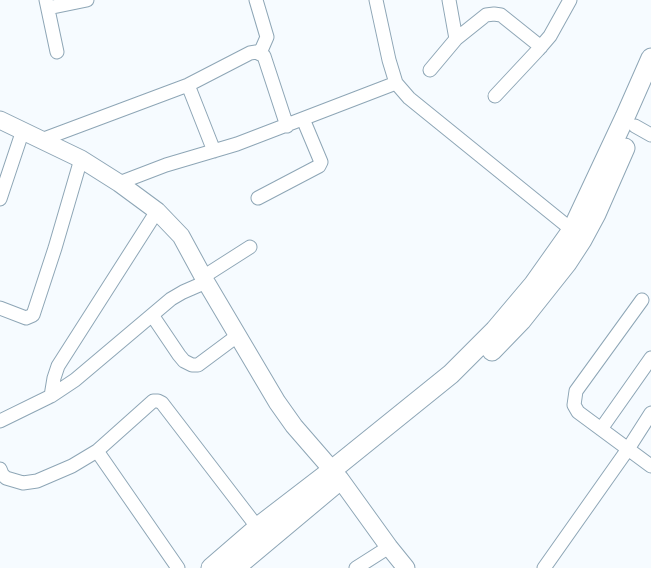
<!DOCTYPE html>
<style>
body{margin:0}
canvas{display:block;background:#f6fbff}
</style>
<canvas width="651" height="568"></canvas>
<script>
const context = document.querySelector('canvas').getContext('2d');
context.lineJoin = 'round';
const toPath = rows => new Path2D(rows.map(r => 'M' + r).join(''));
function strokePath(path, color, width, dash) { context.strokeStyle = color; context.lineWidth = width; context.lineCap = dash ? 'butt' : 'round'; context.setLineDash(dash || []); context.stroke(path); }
const minor = toPath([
 [46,0,57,52],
 [256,0,267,37,260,53],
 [376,0,389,60,396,83,409,98,572,230],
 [449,0,456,39],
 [48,8,87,0],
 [430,70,456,39,486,15,494,14,501,15,541,47],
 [188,85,214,151],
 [495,96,538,50,550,36,570,0],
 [635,126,651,135],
 [41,140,188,85,250,53,256,52,264,56,287,126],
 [119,183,166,165,237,144,396,83],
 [258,198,319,166,321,162,303,119],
 [0,199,23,130],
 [203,277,250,247],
 [642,300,576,391,574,405,578,412,651,466],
 [0,308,26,318,33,315,55,248,81,159],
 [152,315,179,355,184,361,192,365,198,365,237,336],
 [51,396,54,378,58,366,157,211],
 [0,421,51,396,75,380,171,299,183,292,206,282],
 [601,429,651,358],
 [97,451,178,568],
 [0,469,2,474,6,478,23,483,37,481,72,466,97,451,153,401,158,401,162,403,258,528],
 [356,568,389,547],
 [544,568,628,449,651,413]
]);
const tertiary = toPath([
 [0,120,81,159,119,183,157,211,181,236,206,282,277,402,294,426,340,479,389,547,406,568]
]);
const secondary = toPath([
 [492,351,521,321,567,263,582,240,596,214,625,148],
 [211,568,263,523,332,470,451,374,495,330,533,285,572,230,625,117,651,58],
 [235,568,339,481]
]);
strokePath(minor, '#8ea6b6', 15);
strokePath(tertiary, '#8ea6b6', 19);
strokePath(secondary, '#8ea6b6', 21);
strokePath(minor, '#fff', 13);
strokePath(tertiary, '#fff', 17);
strokePath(secondary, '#fff', 19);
</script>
